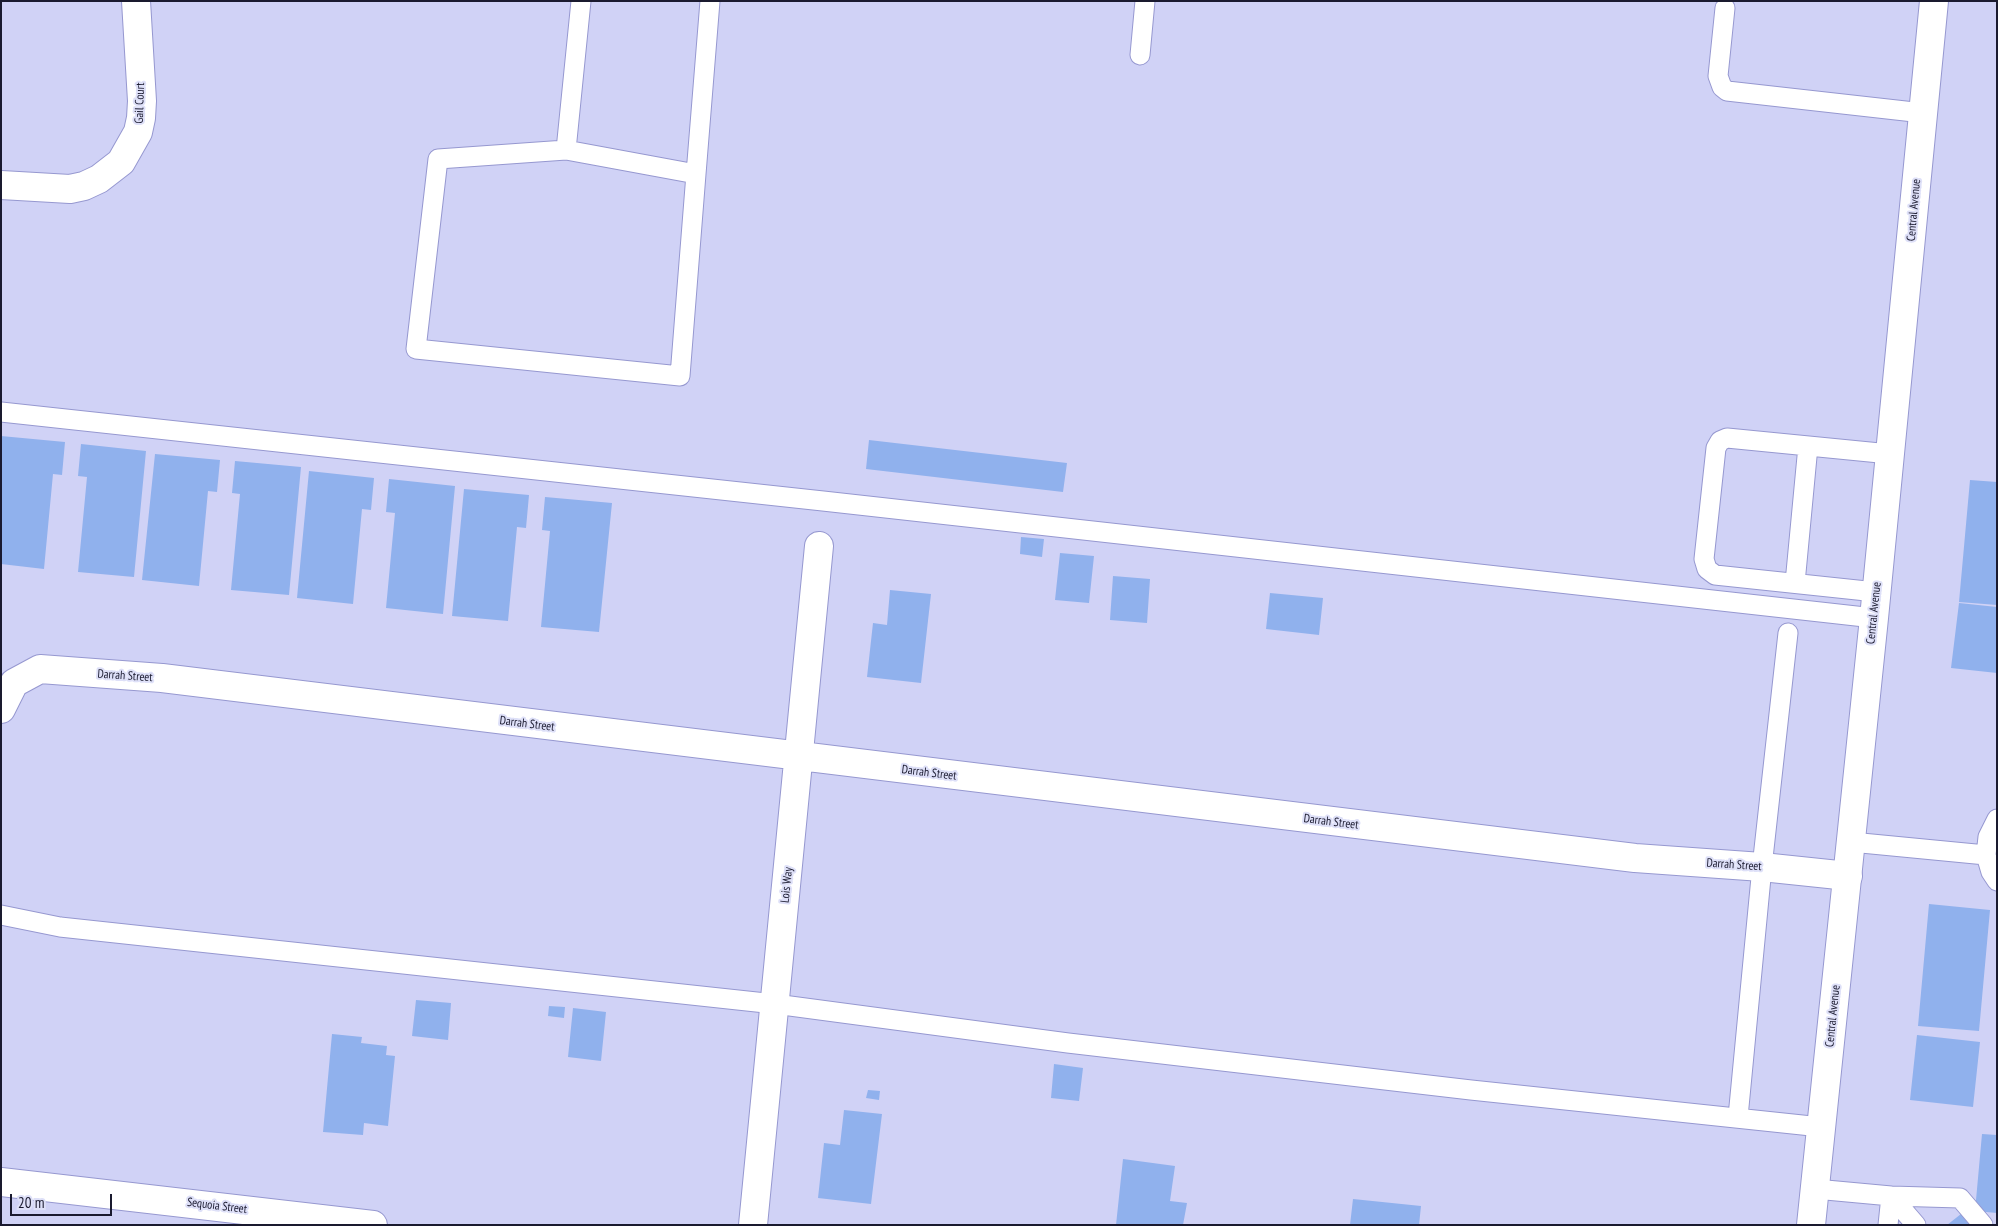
<!DOCTYPE html>
<style>
body{margin:0}
#map{position:relative;width:1998px;height:1226px;overflow:hidden;background:#d0d2f6;font-family:"PT Sans Narrow",sans-serif}
canvas{display:block}
.frame{position:absolute;inset:0;border:2px solid #1a1a2f;pointer-events:none}
.scale{position:absolute;left:10px;top:1194px;width:102px;height:22px;box-sizing:border-box;border:2px solid #1a1a2f;border-top:0;padding-left:6px;font-size:15px;line-height:18px;white-space:nowrap;color:#1a1a2f;-webkit-text-stroke:4px #dee0f8;paint-order:stroke}
</style>
<div id="map">
<canvas width="1998" height="1226"></canvas>
<div class="frame"></div>
<div class="scale">20 m</div>
</div>
<script>
const context = document.querySelector('canvas').getContext('2d');
context.lineJoin = 'round';
function fill(path, color) { context.fillStyle = color; context.fill(path, 'evenodd'); }
const toPath = rows => new Path2D(rows.map(r => 'M' + r).join(''));
function strokePath(path, color, width, dash) { context.strokeStyle = color; context.lineWidth = width; context.lineCap = dash ? 'butt' : 'round'; context.setLineDash(dash || []); context.stroke(path); }
function label(font, color, halo, rows, align = 'center') {
  context.font = font + ' "PT Sans Narrow",sans-serif'; context.lineWidth = 4; context.setLineDash([]); context.textBaseline = 'middle'; context.strokeStyle = halo; context.fillStyle = color; for (const [text, x, y, turn = 0] of rows) {
    context.save(); context.translate(x, y); context.rotate((+turn || 0) * Math.PI / 180); context.textAlign = isNaN(turn) ? turn : align; if (halo) context.strokeText(text, 0, 0); context.fillText(text, 0, 0); context.restore();
  }
}
const building = toPath([
 [1,436,65,442,62,475,53,474,44,569,1,564],
 [869,440,1067,463,1063,492,866,469],
 [81,444,146,451,134,577,78,572,87,477,78,476],
 [155,454,220,460,217,492,208,491,199,586,142,580],
 [235,461,301,467,289,595,231,590,240,494,232,493],
 [309,471,374,478,371,510,362,509,353,604,297,598],
 [389,479,455,486,443,614,386,608,395,513,386,512],
 [1970,480,1997,482,1997,605,1959,602],
 [464,489,529,495,526,528,517,527,508,621,452,616],
 [545,497,612,503,599,632,541,627,550,531,542,530],
 [1021,537,1044,539,1042,557,1020,554],
 [1060,553,1094,556,1089,603,1055,600],
 [1113,576,1150,579,1147,623,1110,620],
 [890,590,931,594,921,683,867,677,873,623,887,625],
 [1270,593,1323,598,1319,635,1266,629],
 [1959,603,1997,607,1997,673,1951,668],
 [1929,904,1990,910,1979,1031,1918,1026],
 [416,1000,451,1003,448,1040,412,1036],
 [549,1006,565,1007,564,1018,548,1016],
 [573,1008,606,1012,601,1061,568,1057],
 [332,1034,362,1037,361,1043,387,1046,386,1055,395,1056,388,1126,364,1123,363,1135,323,1132],
 [1917,1035,1980,1042,1973,1107,1910,1100],
 [1054,1064,1083,1068,1079,1101,1051,1098],
 [868,1090,880,1091,879,1100,866,1098],
 [844,1110,882,1114,871,1204,818,1198,824,1143,840,1145],
 [1982,1134,1997,1135,1997,1213,1975,1211],
 [1123,1159,1175,1166,1170,1201,1187,1203,1183,1225,1116,1225],
 [1353,1199,1421,1206,1419,1225,1350,1225],
 [1961,1214,1969,1225,1947,1225]
]);
const lane = toPath([
 [581,1,566,150,696,174,710,1],
 [1725,8,1718,76,1722,87,1727,91,1923,113],
 [1140,55,1145,1],
 [566,150,438,159,416,349,680,376,696,174],
 [1,412,823,501,1874,618],
 [1795,583,1808,446],
 [1876,592,1715,575,1707,569,1704,559,1716,448,1720,441,1727,438,1890,454],
 [1997,819,1988,837,1986,855,1991,872,1997,881],
 [1851,842,1986,855],
 [1,915,60,927,775,1004,1068,1043,1471,1090,1821,1127],
 [1738,1117,1762,867,1788,633],
 [1815,1189,1891,1196,1916,1225],
 [1888,1225,1891,1196,1960,1198,1983,1225]
]);
const street = toPath([
 [1,185,70,189,84,186,99,179,121,162,138,132,141,118,142,101,136,1],
 [1,709,14,683,40,669,162,678,1635,858,1762,867,1848,876],
 [1,1182,373,1225],
 [753,1225,819,546]
]);
const secondary = toPath([
 [1811,1225,1874,618,1934,1]
]);
const streetNames = [
 ["Gail Court",140,103,-88],
 ["Central Avenue",1914,210,-85],
 ["Central Avenue",1874,613,-84],
 ["Darrah Street",125,676,4],
 ["Darrah Street",527,724,7],
 ["Darrah Street",929,773,7],
 ["Darrah Street",1331,822,7],
 ["Darrah Street",1734,865,4],
 ["Lois Way",787,885,-84],
 ["Central Avenue",1833,1016,-84],
 ["Sequoia Street",217,1206,7]
];
fill(building, '#90b1ed');
strokePath(lane, '#9698d0', 21);
strokePath(street, '#9698d0', 30);
strokePath(secondary, '#9698d0', 30);
strokePath(lane, '#fff', 19);
strokePath(street, '#fff', 28);
strokePath(secondary, '#fff', 28);
label('12px', '#1a1a2f', '#dee0f8', streetNames);
</script>
